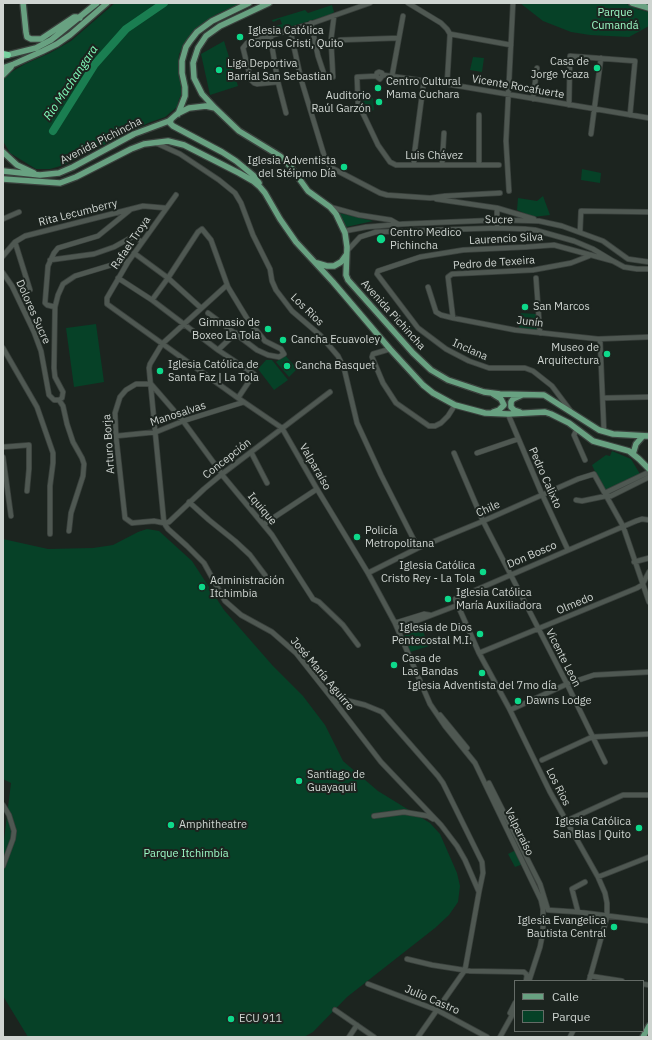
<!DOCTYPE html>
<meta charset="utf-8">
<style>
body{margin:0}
#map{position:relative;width:652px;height:1040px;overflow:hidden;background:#1c241f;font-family:"IBM Plex Sans",sans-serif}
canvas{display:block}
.frame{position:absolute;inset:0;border:4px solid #cfd5d1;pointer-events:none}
.legend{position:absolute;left:514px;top:980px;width:130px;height:52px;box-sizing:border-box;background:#1c241f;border:1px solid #646b66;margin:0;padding:5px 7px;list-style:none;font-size:12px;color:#cfd5d1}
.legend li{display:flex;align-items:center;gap:8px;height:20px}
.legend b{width:20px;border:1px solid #646b66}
</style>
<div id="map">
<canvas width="652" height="1040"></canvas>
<div class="frame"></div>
<ul class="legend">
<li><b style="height:5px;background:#68a181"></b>Calle</li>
<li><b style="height:11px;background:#064127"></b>Parque</li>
</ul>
</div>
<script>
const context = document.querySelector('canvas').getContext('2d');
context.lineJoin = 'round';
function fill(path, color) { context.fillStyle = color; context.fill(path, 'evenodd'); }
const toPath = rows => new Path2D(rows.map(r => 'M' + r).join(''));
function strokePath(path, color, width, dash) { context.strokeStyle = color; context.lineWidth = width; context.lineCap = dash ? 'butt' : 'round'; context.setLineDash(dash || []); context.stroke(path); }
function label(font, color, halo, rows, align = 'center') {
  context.font = font + ' "IBM Plex Sans",sans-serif'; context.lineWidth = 4; context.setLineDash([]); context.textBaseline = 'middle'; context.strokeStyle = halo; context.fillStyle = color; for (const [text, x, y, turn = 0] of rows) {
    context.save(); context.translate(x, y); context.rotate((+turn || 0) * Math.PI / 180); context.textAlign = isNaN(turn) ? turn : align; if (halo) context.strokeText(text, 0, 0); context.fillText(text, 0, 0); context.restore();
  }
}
const green = toPath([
 [115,3,241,3,217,14,196,28,187,41,179,54,178,66,183,91,179,99,177,107,165,117,148,123,64,165,50,169,36,169,10,153,3,141,3,80,8,74,25,64,50,53,71,41],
 [520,3,625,3,637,9,649,12,649,26,629,37,590,35,571,32,543,21],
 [332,5,334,12,330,15,275,31,273,27,282,24,280,19,273,22,272,20,305,10,308,13],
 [224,41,238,86,210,95,201,54],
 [473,57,484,58,482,72,470,70],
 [361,98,373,98,374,110,366,113],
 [582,169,601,173,600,183,581,180],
 [543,196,550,215,533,217,517,210,518,198,537,201],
 [339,213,373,221,346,227],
 [521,313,536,314,537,331,519,328],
 [96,324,104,382,74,387,66,328],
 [285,355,297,369,289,377,276,362],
 [266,360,272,360,288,380,274,390,258,369],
 [612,451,631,459,640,474,604,491,592,465,606,455,610,456],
 [147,529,159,531,192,561,224,610,273,666,303,696,325,725,343,761,378,791,430,823,440,834,457,873,460,886,458,902,449,915,435,928,347,997,313,1032,304,1037,28,1037,3,996,3,848,11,783,3,779,3,539,48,549,93,548,113,545,138,532],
 [420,624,429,646,410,652,403,636,406,635,407,630],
 [516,850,523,864,515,867,508,854]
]);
const river = toPath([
 [53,131,95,64,126,29,164,3]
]);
const minor = toPath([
 [408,3,441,23,447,29,450,34],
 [311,23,318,56,325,77],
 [290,29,301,79,324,155,330,167,380,193,387,195,430,198,445,196,500,193],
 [450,34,511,45],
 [270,35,278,82,286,113],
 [340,40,399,38],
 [383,75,380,79,376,76,357,77,358,103,378,145,390,162,396,165,499,165],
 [376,76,377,73,379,72,382,73,383,75,447,84,649,118],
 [392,76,403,16],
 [333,77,331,40,334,16],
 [278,82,257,84,254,83,251,80,243,48,247,43,313,23,370,3],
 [447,84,450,34],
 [533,99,537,68],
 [569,105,570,56,635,61,630,115],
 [479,115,479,165],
 [591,134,601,58],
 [156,143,180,154,219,180,235,193,241,203,253,235,270,269,272,281,276,290,292,311,320,335,338,356,344,368,357,423,381,475,418,548],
 [414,165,414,156,424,80],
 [442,165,444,133],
 [509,191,506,141,513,3],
 [176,195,128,262,107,298,107,304,238,398,282,428,317,489,368,573,395,623,430,704,445,726,475,763,541,900,543,909,543,932,540,947,529,981],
 [436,199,497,208,534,219],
 [330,207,359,215,391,220,398,224],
 [497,208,497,228],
 [3,219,19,212],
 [345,231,366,227,403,224,498,220,539,221,562,226,603,241,628,259,649,262],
 [580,232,581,211,649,212],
 [15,242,30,290],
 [347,251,360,237,376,232,497,228,525,229,535,230,574,241,593,249,613,261,624,267,637,269,649,269],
 [134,253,168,278,201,308],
 [3,256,15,242,25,236,143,206,166,208],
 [50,260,94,254,114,247,132,237,135,237,142,242],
 [3,273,12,286,34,332,41,351,49,395,54,400,59,400],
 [118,278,152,300,218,350,254,374,238,398],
 [536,278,540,333],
 [227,285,162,344,150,364,149,368,164,523,168,529,187,546,204,563,225,601,241,615,272,632,296,653,334,701,381,762,441,825,457,846,465,860,479,892,465,970,418,1037],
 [428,287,436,312,441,315,453,318,515,330,598,339,649,337],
 [152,300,168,278,198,232,202,229,211,240,228,287,248,320,265,341,281,349,284,354,279,357,268,355,257,350,208,313],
 [55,307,47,305,45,303,48,266,54,253,58,248,98,236,130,210],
 [453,318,448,277,452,274,533,270,571,263,589,256],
 [600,339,604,432],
 [3,348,37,407,53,453,53,463,50,486,50,534],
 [390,349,373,354,372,357,383,383,396,403,429,426,435,426,441,423,448,416,455,405],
 [218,350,236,333],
 [330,392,251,452,222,474,204,489,169,522,164,523,154,521,132,523,125,518,116,436,115,413,120,397,126,390,136,384,151,384,183,421,222,474,223,476,272,535,313,599,319,602,343,625,358,645],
 [603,398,649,397],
 [59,400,62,398,63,392,55,377,54,368,55,307,58,295,63,284,75,276,118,263,125,261,128,262],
 [59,400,63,406,67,424,73,442,82,458,84,464,83,476,71,513,69,531],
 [570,410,552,386,533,371,525,368,489,368,469,361,446,349,418,328,377,274,378,271,420,257,463,250,526,247,554,245,613,261],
 [508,414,541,492,568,550],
 [577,429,574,435,585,460],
 [116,436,156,432,183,421,244,402],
 [3,447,29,445,29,469,27,491],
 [251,452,267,483],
 [454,453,483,521,567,684,605,762],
 [477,453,518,439],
 [3,457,11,516],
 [606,496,607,492,649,472],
 [576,500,582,501,606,496,611,496,649,477],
 [189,502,209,520,235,541,250,555,265,575],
 [264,524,317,489],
 [634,562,649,558],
 [368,573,418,548,481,522,578,479,594,474,623,526,649,602],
 [395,623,424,614,430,615],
 [398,628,458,605],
 [479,653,637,588,642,585,649,572],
 [334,701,345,700,365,705,382,712,438,776,443,783,482,862,483,873,479,892],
 [510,710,567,684,594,675,649,672],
 [440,715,467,748],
 [542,760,592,737,649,734],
 [489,783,540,884,548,910,578,912,649,921],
 [3,805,9,815,14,831,13,839,3,866],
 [374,816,404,812,428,816,433,819],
 [566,821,623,795,649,795],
 [598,877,649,857],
 [578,912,572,889,585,882],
 [407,959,432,965,470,971,524,972,527,975,526,981],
 [590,976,622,981],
 [589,981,607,917,607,903,605,893,598,877,550,792,509,708,479,653,455,599,636,521,642,519,649,520],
 [368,984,437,1010,487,1037],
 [643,984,649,985],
 [335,1010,374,1037],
 [510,1013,515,1003],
 [349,1037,357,1025],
 [500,1037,515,1010],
 [570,1037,573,1031]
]);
const major = toPath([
 [23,3,26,32,27,37,31,39,41,39,74,17,76,17,80,18],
 [632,3,649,8],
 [4,56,36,48,51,40,97,3],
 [3,68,14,64,43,51,57,44,70,35,107,3],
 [3,75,11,67],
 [215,108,202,94,194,78,193,63,198,48,206,36,220,26,269,3],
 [178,114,185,96,185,87,182,73,182,61,186,47,190,41,197,32,212,21,249,3],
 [171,120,170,123,173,126,222,152,236,161,253,175,259,183],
 [3,152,17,165,34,173],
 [3,171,40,175,59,173,73,167,134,134,169,121,177,114,189,108,206,106,215,108,239,131,280,156,290,166,308,191,330,207,336,214,345,233,347,247,346,275,348,280,413,353,431,370,448,380,484,392,500,394,544,395,599,430,613,434,649,436],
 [3,179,60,183,76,177,131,149,144,144,168,141,184,145,239,173,253,181,260,187,265,193,280,219,296,242,333,282,390,349,423,385,433,393,455,405,485,413,508,414,545,412,551,414,569,423,593,441,629,451,639,459,649,469],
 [317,263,327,266,334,266,341,262,346,255],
 [493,412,499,410,504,405,501,399,493,394],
 [520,412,514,410,511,407,511,402,513,399,522,395],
 [633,454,636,444,643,436],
 [643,1037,649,1026]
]);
const highway = toPath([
 [3,54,8,55]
]);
const markers = [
 [240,37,4,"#0dd98a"],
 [597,68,4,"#0dd98a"],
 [219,70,4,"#0dd98a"],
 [378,88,4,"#0dd98a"],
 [379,102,4,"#0dd98a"],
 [344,167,4,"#0dd98a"],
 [381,239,5,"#0dd98a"],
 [525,307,4,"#0dd98a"],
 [268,329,4,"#0dd98a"],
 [283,340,4,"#0dd98a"],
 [607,354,4,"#0dd98a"],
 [287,366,4,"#0dd98a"],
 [160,371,4,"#0dd98a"],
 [357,537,4,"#0dd98a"],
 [483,572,4,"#0dd98a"],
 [202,587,4,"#0dd98a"],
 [448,599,4,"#0dd98a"],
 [480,634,4,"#0dd98a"],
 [394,665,4,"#0dd98a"],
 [482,673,4,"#0dd98a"],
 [518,701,4,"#0dd98a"],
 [299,781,4,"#0dd98a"],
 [171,825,4,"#0dd98a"],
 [639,828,4,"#0dd98a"],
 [614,927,4,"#0dd98a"],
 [231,1019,4,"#0dd98a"]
];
const parkNames = [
 ["Parque",615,13],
 ["Cumandá",615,26],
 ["Parque Itchimbía",186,854]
];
const poiNames = [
 ["Iglesia Católica",248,31],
 ["Corpus Cristi, Quito",248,44],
 ["Casa de",589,62,"right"],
 ["Jorge Ycaza",589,75,"right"],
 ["Liga Deportiva",227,64],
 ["Barrial San Sebastian",227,77],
 ["Centro Cultural",386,82],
 ["Mama Cuchara",386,95],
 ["Auditorio",371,96,"right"],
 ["Raúl Garzón",371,109,"right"],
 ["Iglesia Adventista",336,161,"right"],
 ["del Stéipmo Día",336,174,"right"],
 ["Centro Medico",390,233],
 ["Pichincha",390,246],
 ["San Marcos",533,307],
 ["Gimnasio de",260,323,"right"],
 ["Boxeo La Tola",260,336,"right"],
 ["Cancha Ecuavoley",291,340],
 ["Museo de",599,348,"right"],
 ["Arquitectura",599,361,"right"],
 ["Iglesia Católica de",168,365],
 ["Santa Faz | La Tola",168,378],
 ["Cancha Basquet",295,366],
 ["Policía",365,531],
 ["Metropolitana",365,544],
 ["Iglesia Católica",475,566,"right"],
 ["Cristo Rey - La Tola",475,579,"right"],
 ["Administración",210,581],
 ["Itchimbia",210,594],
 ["Iglesia Católica",456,593],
 ["María Auxiliadora",456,606],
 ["Iglesia de Dios",472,628,"right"],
 ["Pentecostal M.I.",472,641,"right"],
 ["Casa de",402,659],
 ["Las Bandas",402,672],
 ["Iglesia Adventista del 7mo día",482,686,"center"],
 ["Dawns Lodge",526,701],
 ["Santiago de",307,775],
 ["Guayaquil",307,788],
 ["Iglesia Católica",631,822,"right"],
 ["San Blas | Quito",631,835,"right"],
 ["Amphitheatre",179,825],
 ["Iglesia Evangelica",606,921,"right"],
 ["Bautista Central",606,934,"right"],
 ["ECU 911",239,1019]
];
const streetNames = [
 ["Vicente Rocafuerte",518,87,10],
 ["Avenida Pichincha",101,141,-27],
 ["Luis Chávez",434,156],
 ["Rita Lecumberry",78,213,-14],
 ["Sucre",499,220,1],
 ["Laurencio Silva",506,239,-3],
 ["Rafael Troya",131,243,-56],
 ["Pedro de Texeira",494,263,-4],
 ["Los Rios",307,310,44],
 ["Dolores Sucre",33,312,66],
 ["Avenida Pichincha",393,315,48],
 ["Junín",530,322,7],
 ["Inclana",470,350,24],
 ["Manosalvas",178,414,-18],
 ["Arturo Borja",109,444,-94],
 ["Concepción",227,459,-38],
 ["Valparaíso",315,467,60],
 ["Pedro Calixto",545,478,66],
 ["Iquique",262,509,50],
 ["Chile",488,509,-24],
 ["Don Bosco",532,555,-23],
 ["Olmedo",575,604,-23],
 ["Vicente Leon",563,658,63],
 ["José María Aguirre",322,674,50],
 ["Los Rios",558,787,63],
 ["Valparaíso",519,832,64],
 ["Julio Castro",432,1000,23]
];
const waterNames = [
 ["Rio Machangara",71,83,-56]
];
fill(green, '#064127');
strokePath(river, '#1a7e51', 8);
strokePath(minor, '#3a413d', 6);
strokePath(major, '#3a413d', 8);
strokePath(highway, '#3a413d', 8);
strokePath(minor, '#4f5852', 4.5);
strokePath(major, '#68a181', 5.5);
strokePath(highway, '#79d2a1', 6);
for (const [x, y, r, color] of markers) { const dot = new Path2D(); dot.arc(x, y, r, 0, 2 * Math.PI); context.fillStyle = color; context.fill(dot); strokePath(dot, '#1c241f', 1.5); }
label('11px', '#9dfac6', '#1c241f', parkNames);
label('11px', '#cfd5d1', '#1c241f', poiNames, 'left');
label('11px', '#cfd5d1', '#1c241f', streetNames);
label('italic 12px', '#80fab9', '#1c241f', waterNames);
</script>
